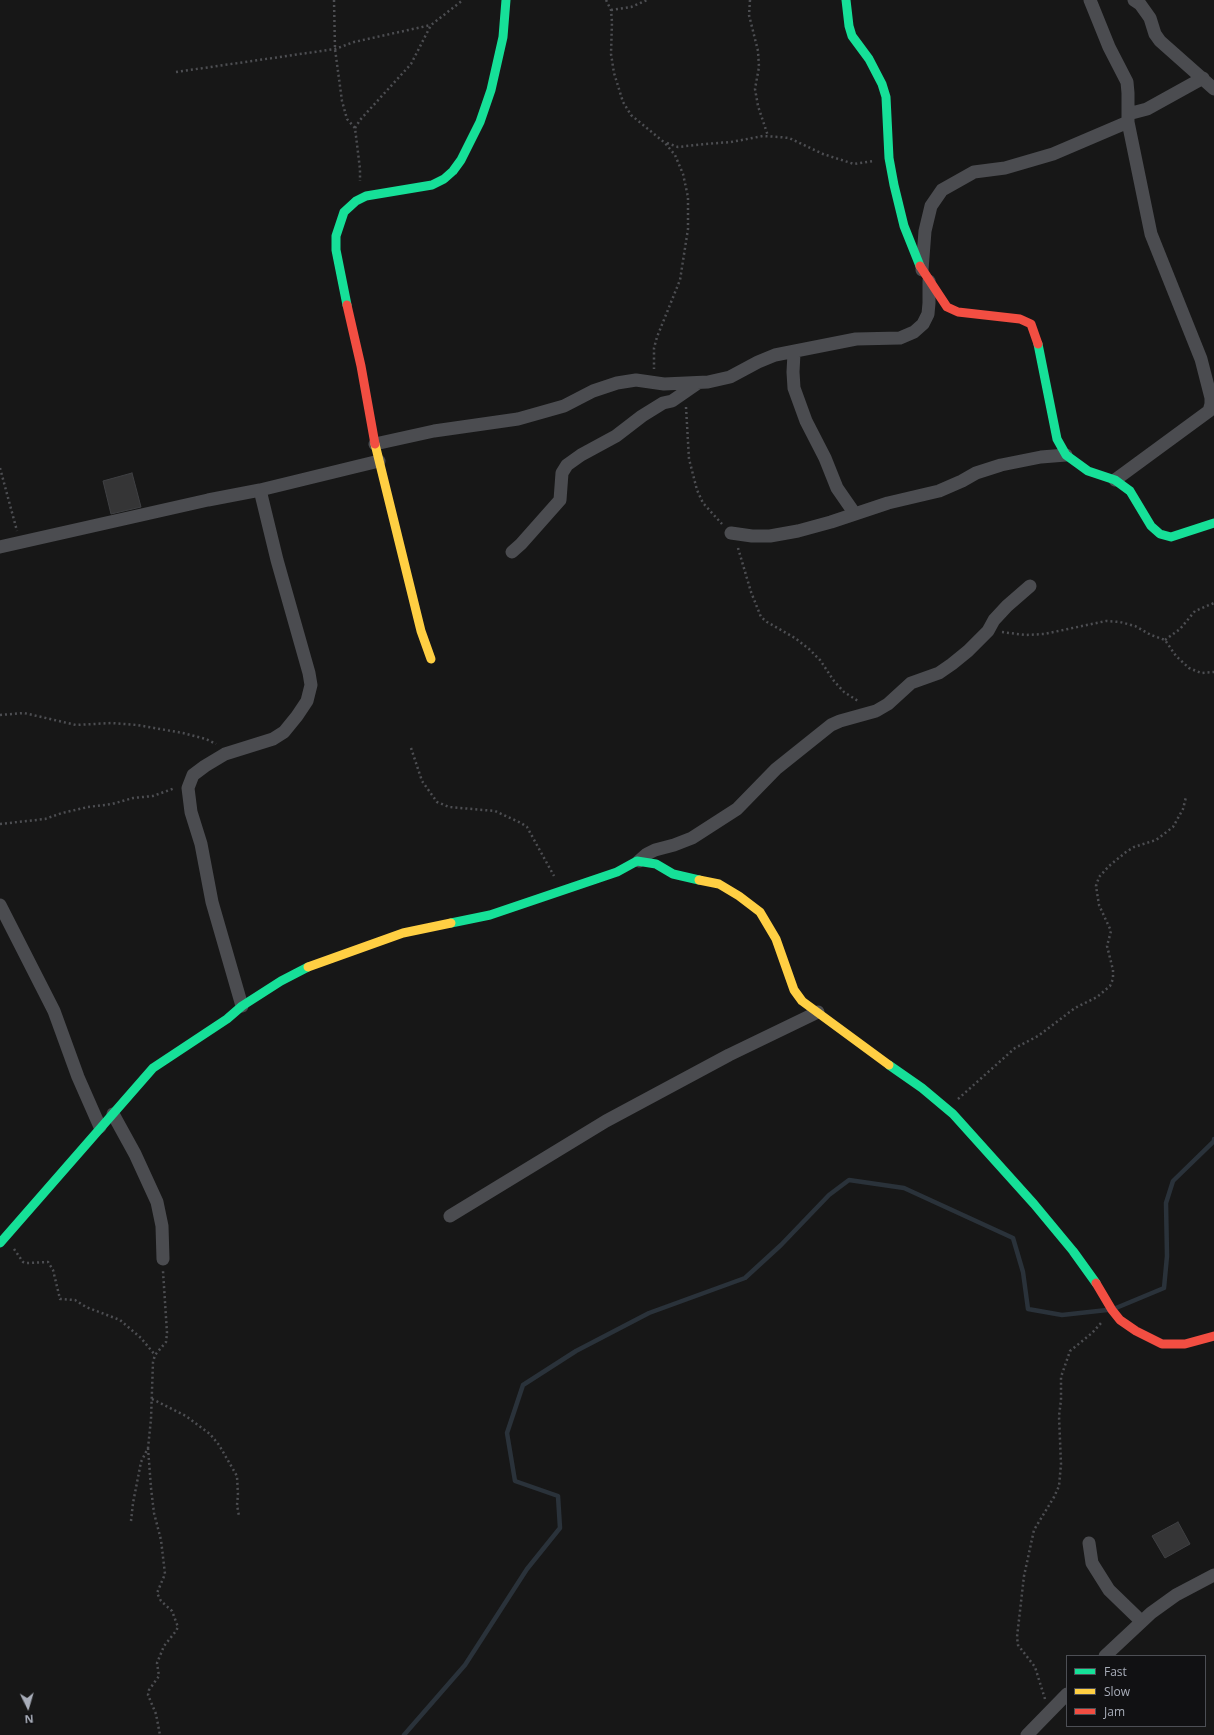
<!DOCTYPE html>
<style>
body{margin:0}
#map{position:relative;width:1214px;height:1735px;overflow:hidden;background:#171717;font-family:"Open Sans",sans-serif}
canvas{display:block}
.legend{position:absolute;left:1066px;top:1655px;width:140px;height:72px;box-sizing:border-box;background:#111113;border:1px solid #4d4f55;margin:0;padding:5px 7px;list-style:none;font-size:12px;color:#a8adb9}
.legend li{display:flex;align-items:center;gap:8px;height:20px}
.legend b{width:20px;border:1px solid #4d4f55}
.north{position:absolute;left:8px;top:1687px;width:40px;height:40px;-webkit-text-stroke:3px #111113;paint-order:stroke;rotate:175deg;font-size:11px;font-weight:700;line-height:16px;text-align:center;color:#a8adb9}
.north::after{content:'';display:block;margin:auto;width:14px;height:18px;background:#a8adb9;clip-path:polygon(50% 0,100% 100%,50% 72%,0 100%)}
</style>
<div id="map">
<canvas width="1214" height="1735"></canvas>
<ul class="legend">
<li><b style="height:5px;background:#16e098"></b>Fast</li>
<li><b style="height:5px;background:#ffcf43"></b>Slow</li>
<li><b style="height:5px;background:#f24e42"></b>Jam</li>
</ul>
<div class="north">N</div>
</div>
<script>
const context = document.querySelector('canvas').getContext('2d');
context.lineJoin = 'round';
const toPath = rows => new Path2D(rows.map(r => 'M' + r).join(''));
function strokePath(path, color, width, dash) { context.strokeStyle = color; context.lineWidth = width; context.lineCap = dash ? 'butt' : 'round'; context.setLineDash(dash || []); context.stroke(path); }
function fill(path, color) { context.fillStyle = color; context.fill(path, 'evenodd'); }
const stream = toPath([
 [1116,1308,1164,1288,1167,1256,1166,1203,1173,1181,1214,1141,1214,1139],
 [404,1735,465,1665,527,1569,560,1528,558,1496,515,1481,507,1433,523,1385,576,1351,649,1313,745,1278,781,1245,829,1195,849,1180,904,1188,1013,1238,1023,1272,1028,1309,1062,1315,1107,1310]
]);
const building = toPath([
 [132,473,141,507,111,514,103,481,132,473],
 [1178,1522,1190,1544,1165,1558,1152,1536,1178,1522]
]);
const path = toPath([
 [334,0,335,49,342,101,347,119,355,128,360,169,360,181],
 [606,0,611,10,612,22,611,54,614,73,623,102,631,115,665,143,675,155,683,174,688,197,688,229,680,280,657,337,654,348,654,369],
 [750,0,749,15,758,51,759,67,755,89,758,106,768,136],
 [611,10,631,7,647,0],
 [176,72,335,49,354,42,431,25],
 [355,128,360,120,411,64,431,25,463,0],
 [667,143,678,147,705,144,731,142,763,136,779,137,789,138,823,154,854,164,873,161],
 [686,407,689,459,697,490,703,503,722,524],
 [0,468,17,531],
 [738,548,751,592,761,617,767,622,795,638,809,649,820,660,834,681,844,692,858,701],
 [1002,632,1025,635,1044,634,1106,621,1120,622,1135,626,1151,635,1165,640,1176,656,1189,668,1201,673,1214,672],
 [1165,640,1180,629,1195,611,1214,603],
 [0,715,24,713,76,725,111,723,137,725,183,733,206,739,216,744],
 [411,748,422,781,437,802,449,807,495,811,521,823,527,827,554,876],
 [0,824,45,819,62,813,88,807,112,804,133,798,153,796,175,788],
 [958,1099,1015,1048,1038,1036,1075,1008,1097,997,1110,986,1113,979,1113,970,1107,946,1111,931,1099,905,1096,886,1099,877,1109,866,1126,852,1134,847,1156,840,1173,827,1183,809,1186,797],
 [14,1249,23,1262,27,1263,48,1262,53,1270,60,1299,75,1300,86,1307,120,1320,141,1338,155,1355],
 [152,1399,186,1416,210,1434,219,1445,237,1476,238,1495,237,1505,239,1516],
 [148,1448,151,1488,154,1513,161,1540,165,1574,157,1593,161,1601,172,1611,178,1627,176,1631,164,1646,157,1663,159,1676,149,1690,148,1695,156,1714,160,1735],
 [131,1521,133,1503,141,1462,148,1448,151,1419,153,1362,155,1355,166,1342,167,1333,163,1271],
 [1045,1699,1035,1667,1018,1645,1017,1637,1024,1576,1034,1530,1054,1497,1059,1486,1061,1464,1059,1416,1061,1400,1061,1377,1070,1351,1092,1333,1102,1322]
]);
const street = toPath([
 [1090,0,1109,47,1127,82,1128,93,1128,122,1151,234,1201,359,1211,398,1211,404,1209,411,1115,480],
 [1134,0,1140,4,1150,18,1155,34,1160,41,1214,89],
 [1128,114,1147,109,1203,78],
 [922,270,925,231,931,206,942,190,974,172,1005,168,1053,154,1128,122],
 [794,353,793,372,794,388,806,421,825,458,837,488,855,514],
 [375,444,434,431,518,419,564,406,593,391,617,383,636,380,664,384,708,382,730,377,758,362,775,355,856,339,900,338,914,332,923,324,928,314,929,303,929,281],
 [731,533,752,536,770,536,798,531,831,522,888,503,939,491,962,481,976,473,1001,465,1041,457,1066,455],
 [0,547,208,500,260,490,379,461],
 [512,552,521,544,560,500,562,473,567,465,581,455,616,436,642,416,663,403,672,401,698,383],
 [639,861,647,854,655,850,674,845,692,838,737,809,776,769,831,725,840,721,876,711,888,704,911,683,939,673,952,664,968,651,988,631,994,620,1007,606,1030,586],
 [0,905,54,1011,78,1077,100,1127],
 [242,1006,212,902,201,844,191,812,188,788,193,775,205,766,225,754,273,739,284,732,297,716,307,701,311,685,309,673,277,560,260,490],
 [113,1114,135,1154,157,1202,162,1226,163,1259],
 [450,1216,606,1121,729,1055,818,1012],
 [1089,1543,1092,1563,1109,1590,1141,1621],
 [1105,1656,1151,1613,1176,1595,1214,1575],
 [1027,1735,1067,1694]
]);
const fast = toPath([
 [846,0,849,26,852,36,869,59,882,84,886,97,889,158,894,185,904,226,920,266],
 [347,305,336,250,336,236,344,212,356,201,366,196,432,185,444,179,453,171,461,160,480,122,491,90,503,37,506,0],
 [1038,344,1057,439,1066,455,1088,471,1115,480,1130,491,1151,526,1160,534,1171,537,1214,523],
 [451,923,490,915,617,872,637,861,656,864,673,874,699,880],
 [889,1065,922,1088,953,1114,1034,1204,1073,1251,1096,1283],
 [0,1243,153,1068,227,1019,242,1006,281,981,308,967]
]);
const slow = toPath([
 [375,444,421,631,431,659],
 [699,880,719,884,739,896,760,912,776,939,794,990,802,1001,889,1065],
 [308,967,403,933,451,923]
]);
const jam = toPath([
 [920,266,947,307,958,312,1020,319,1031,324,1038,344],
 [347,305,361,366,375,444],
 [1096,1283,1112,1310,1120,1320,1136,1331,1162,1344,1185,1344,1214,1336]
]);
strokePath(stream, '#2a323a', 4.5);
fill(building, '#353536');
strokePath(building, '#3f4043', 1);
strokePath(path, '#4d4e52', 2.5, [2, 3]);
strokePath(street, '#4b4c50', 13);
strokePath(fast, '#16e098', 9);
strokePath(slow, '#ffcf43', 9);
strokePath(jam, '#f24e42', 9);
</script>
